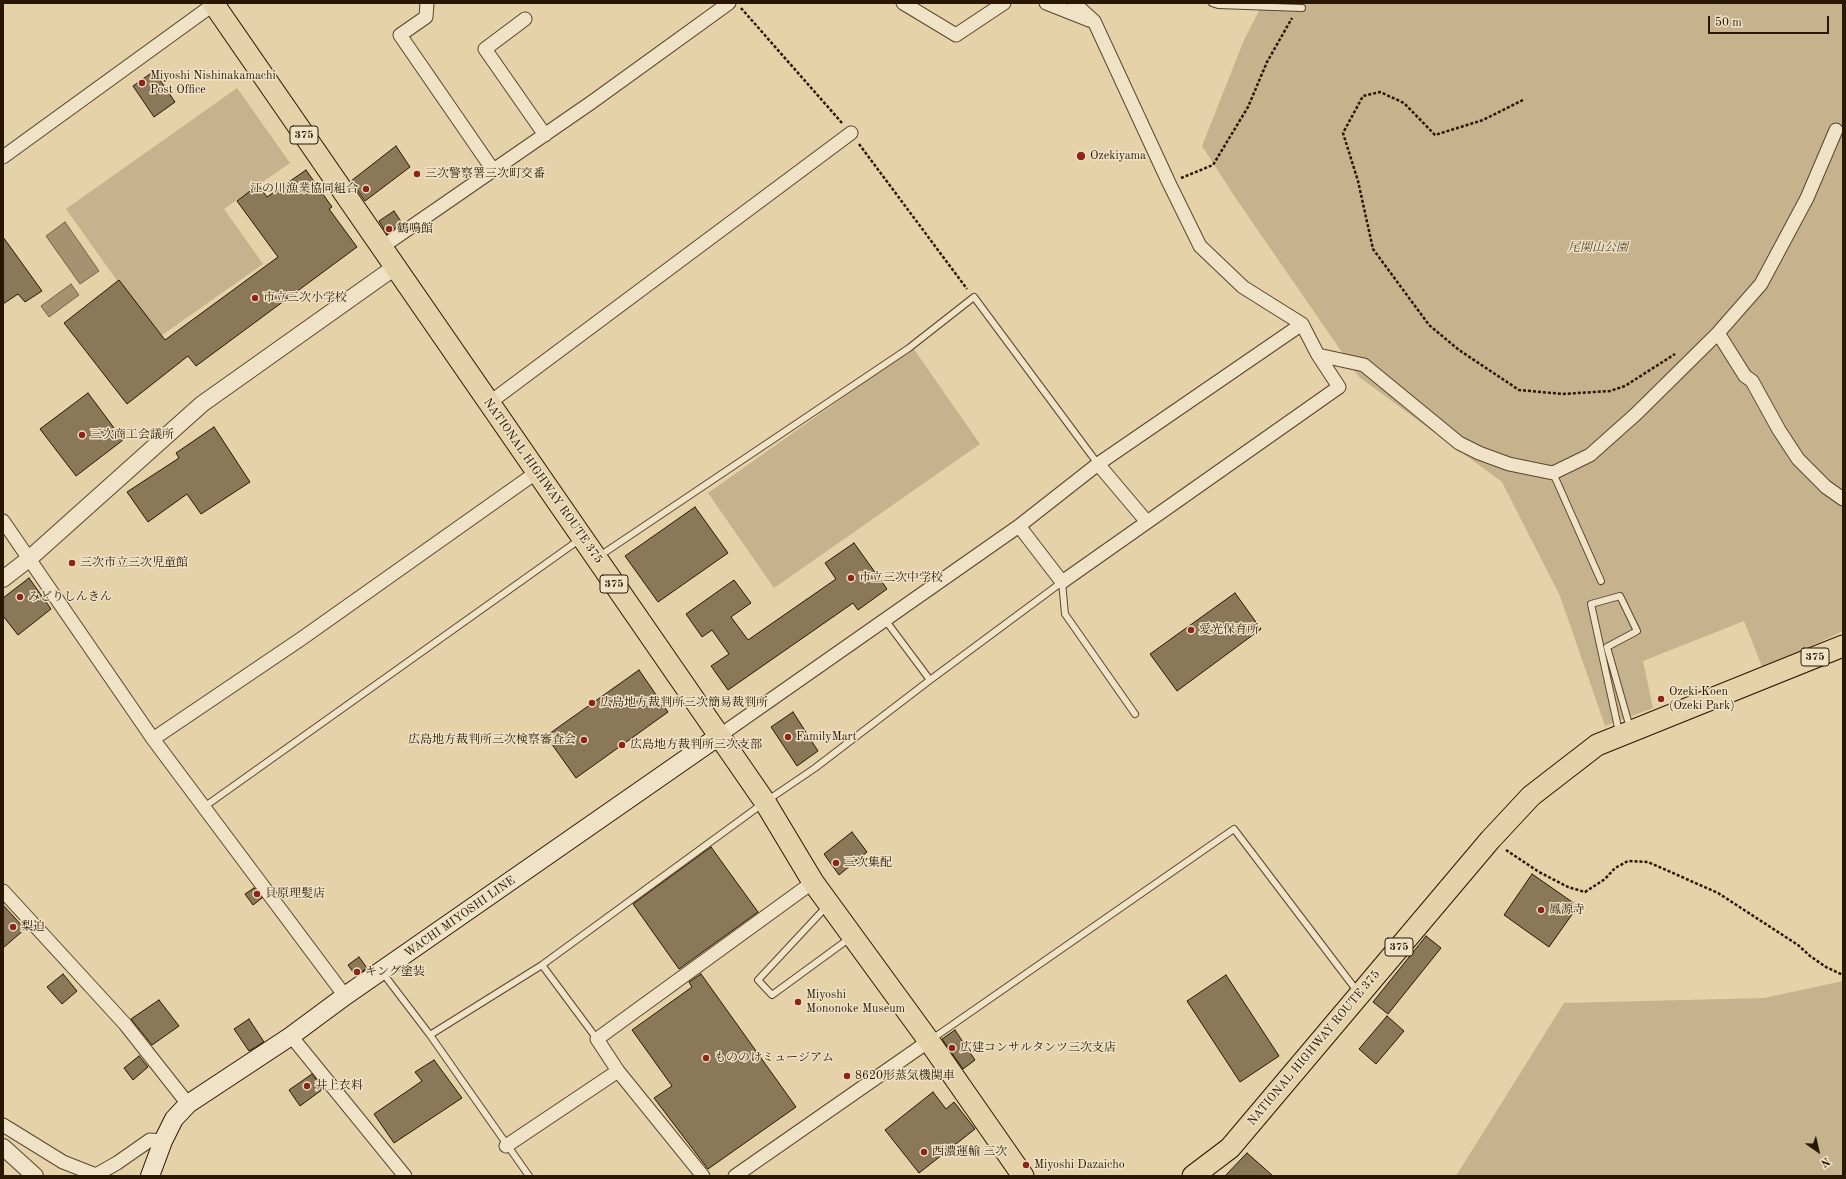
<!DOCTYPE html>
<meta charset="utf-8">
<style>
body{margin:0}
#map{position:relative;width:1846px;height:1179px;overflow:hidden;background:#e6d2a8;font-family:"Old Standard TT",serif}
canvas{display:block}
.frame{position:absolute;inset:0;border:4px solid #291702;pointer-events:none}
.north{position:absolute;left:1798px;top:1131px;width:40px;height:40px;-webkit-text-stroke:3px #efe2c6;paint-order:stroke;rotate:146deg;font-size:11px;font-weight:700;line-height:16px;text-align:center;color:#291702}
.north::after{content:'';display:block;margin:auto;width:14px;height:18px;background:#291702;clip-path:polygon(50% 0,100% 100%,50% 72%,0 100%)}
.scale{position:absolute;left:1708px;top:16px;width:121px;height:18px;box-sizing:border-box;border:2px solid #291702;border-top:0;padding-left:5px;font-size:12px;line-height:14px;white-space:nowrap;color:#291702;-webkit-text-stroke:3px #efe2c6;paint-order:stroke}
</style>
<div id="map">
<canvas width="1846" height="1179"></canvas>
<div class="frame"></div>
<div class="north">N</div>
<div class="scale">50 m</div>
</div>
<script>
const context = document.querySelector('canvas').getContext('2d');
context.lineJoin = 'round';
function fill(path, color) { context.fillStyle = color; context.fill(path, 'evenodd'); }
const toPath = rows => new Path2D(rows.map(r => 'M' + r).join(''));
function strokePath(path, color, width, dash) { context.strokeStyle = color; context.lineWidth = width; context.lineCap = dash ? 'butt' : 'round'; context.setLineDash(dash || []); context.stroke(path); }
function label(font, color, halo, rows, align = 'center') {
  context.font = font + ' "Old Standard TT","Noto Serif JP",serif'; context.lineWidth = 3; context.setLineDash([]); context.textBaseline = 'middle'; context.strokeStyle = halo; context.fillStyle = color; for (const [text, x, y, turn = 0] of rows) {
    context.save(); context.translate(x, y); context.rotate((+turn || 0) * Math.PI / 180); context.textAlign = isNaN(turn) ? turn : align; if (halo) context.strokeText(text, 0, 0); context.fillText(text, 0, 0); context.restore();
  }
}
const green = toPath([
 [1263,3,1843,3,1843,631,1763,669,1744,621,1643,661,1653,708,1605,726,1560,596,1502,482,1359,377,1237,200,1202,146,1244,40],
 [237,88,290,163,224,209,263,264,158,338,66,209],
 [913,348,980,444,774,588,708,493],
 [1843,981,1843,1176,1456,1176,1564,1003,1764,998]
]);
const water = toPath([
 [65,222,99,271,80,284,46,236,65,222],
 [71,284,79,295,49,317,41,306,71,284]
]);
const building = toPath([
 [154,71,175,102,154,117,133,86,154,71],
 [396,146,410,167,365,201,351,181,396,146],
 [306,170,332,207,329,209,357,247,196,366,188,356,127,404,64,323,119,280,165,340,278,257,237,201,258,185,267,197,306,170],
 [394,211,402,223,387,234,379,221,394,211],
 [3,237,42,291,25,302,18,294,3,304,3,237],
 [88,393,123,440,76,476,40,429,88,393],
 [214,427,250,482,201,514,187,494,148,522,127,492,179,458,176,453,214,427],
 [695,507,728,553,658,602,625,556,695,507],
 [854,543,887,589,858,610,853,603,728,690,711,666,729,654,712,630,702,637,686,614,734,580,751,603,731,617,748,640,836,579,825,563,854,543],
 [29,578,51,609,18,635,3,616,3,598,29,578],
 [1235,593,1261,629,1177,691,1150,654,1235,593],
 [639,670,668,712,576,778,546,736,639,670],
 [793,712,818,751,797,766,771,727,793,712],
 [852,832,867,852,839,875,824,854,852,832],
 [711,847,758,912,679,969,633,904,711,847],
 [1532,874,1578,906,1549,947,1504,915,1532,874],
 [254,888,262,898,253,905,245,894,254,888],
 [3,905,25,929,3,948,3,905],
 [1426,936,1441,948,1388,1014,1373,1002,1426,936],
 [359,957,367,968,356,976,348,965,359,957],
 [63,974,77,991,62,1004,47,987,63,974],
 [701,974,796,1107,708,1169,654,1098,672,1086,632,1030,692,987,689,982,701,974],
 [1226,975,1279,1056,1240,1082,1187,1001,1226,975],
 [159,1000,179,1026,152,1045,131,1019,159,1000],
 [1387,1016,1404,1031,1376,1064,1359,1049,1387,1016],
 [249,1019,264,1042,249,1051,234,1029,249,1019],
 [955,1030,975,1060,963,1069,942,1039,955,1030],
 [139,1056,148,1067,133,1080,124,1068,139,1056],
 [434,1060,462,1098,394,1143,374,1114,422,1081,415,1072,434,1060],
 [312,1074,323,1089,300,1106,289,1090,312,1074],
 [933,1092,946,1109,954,1102,975,1129,919,1173,885,1130,933,1092],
 [1247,1153,1273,1176,1225,1176,1247,1153]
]);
const path = toPath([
 [741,8,842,123],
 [1523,100,1483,120,1435,135,1404,103,1380,92,1363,96,1343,133,1358,181,1373,249,1429,325,1459,350,1519,390,1563,394,1610,391,1625,386,1675,354],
 [859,144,967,289],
 [1181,178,1213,165,1248,107,1267,62,1292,18],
 [1506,850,1539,872,1568,887,1585,892,1605,879,1615,868,1628,861,1648,862,1718,893,1798,945,1810,956,1826,967,1843,975]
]);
const service = toPath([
 [1212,3,1218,5,1302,8],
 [1553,473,1601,581],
 [598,557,909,348,974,297,1098,464],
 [1062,582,1065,614,1135,714],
 [886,621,930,680],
 [1619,732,1591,604,1620,596,1637,631,1607,647,1630,728],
 [204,807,579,540],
 [827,906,758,980,772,995,850,938],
 [542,965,597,1039],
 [382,972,430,1035,529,1176],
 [430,1035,542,965,765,802,815,768,930,680,1062,582],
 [932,1039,1234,829,1357,991]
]);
const minor = toPath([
 [427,3,426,17,400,35,493,170],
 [903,3,956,35,1004,3],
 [1046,3,1089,20],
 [525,19,485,49,545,135],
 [3,157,214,4],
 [382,247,592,102,729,3],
 [1718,333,1745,376,1752,381,1779,430,1798,459,1826,487,1843,499],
 [1318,355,1364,365,1459,443,1479,453,1509,464,1553,473,1590,455,1636,414,1718,333,1761,284,1807,198,1836,130],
 [489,403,851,133],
 [1098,464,1147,522],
 [3,521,153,739,345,996],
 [1019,526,1062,582,1339,387,1318,355,1302,324,1243,287,1200,246,1169,183,1094,21,1074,3],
 [719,736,1019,526,1098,464,1302,324],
 [153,739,301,639,537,472],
 [3,891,125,1024,188,1104],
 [291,1036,405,1176],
 [3,1125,63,1162,96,1175,117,1163,150,1140,163,1141],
 [506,1146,618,1071],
 [703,1176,618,1071,597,1039,813,882],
 [735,1176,929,1041]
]);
const tertiary = toPath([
 [3,579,30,558,202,404,395,267],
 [3,1147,35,1176]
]);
const secondary = toPath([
 [150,1176,163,1141,174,1119,188,1104,291,1036,345,996,719,736]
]);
const trunk = toPath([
 [213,3,765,802,813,882,929,1041,1023,1176],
 [1193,1176,1230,1148,1490,840,1531,796,1597,745,1843,646]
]);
const markers = [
 [142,83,4,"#8f2418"],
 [1081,156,5,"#8f2418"],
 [417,174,4,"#8f2418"],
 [366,189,4,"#8f2418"],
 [389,229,4,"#8f2418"],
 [255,298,4,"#8f2418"],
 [82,435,4,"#8f2418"],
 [72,563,4,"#8f2418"],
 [851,578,4,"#8f2418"],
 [20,597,4,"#8f2418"],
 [1191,630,4,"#8f2418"],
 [1661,699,4,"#8f2418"],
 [592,703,4,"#8f2418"],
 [788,737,4,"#8f2418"],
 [584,740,4,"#8f2418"],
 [622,745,4,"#8f2418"],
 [836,863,4,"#8f2418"],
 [257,894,4,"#8f2418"],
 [1541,910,4,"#8f2418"],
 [13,927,4,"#8f2418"],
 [357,972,4,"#8f2418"],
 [798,1002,4,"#8f2418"],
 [952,1048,4,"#8f2418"],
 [706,1058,4,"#8f2418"],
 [847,1076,4,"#8f2418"],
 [307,1086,4,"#8f2418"],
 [924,1152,4,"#8f2418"],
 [1026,1165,4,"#8f2418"]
];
const shields = [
 [304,135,28],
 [614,584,28],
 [1815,657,28],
 [1399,947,28]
];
const shieldNames = [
 ["375",304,135],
 ["375",614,584],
 ["375",1815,657],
 ["375",1399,947]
];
const poiNames = [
 ["Miyoshi Nishinakamachi",150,76],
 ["Post Office",150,90],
 ["Ozekiyama",1090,156],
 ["三次警察署三次町交番",425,174],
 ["江の川漁業協同組合",358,189,"right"],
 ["鶴鳴館",397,229],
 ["市立三次小学校",263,298],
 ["三次商工会議所",90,435],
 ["三次市立三次児童館",80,563],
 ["市立三次中学校",859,578],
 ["みどりしんきん",28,597],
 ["愛光保育所",1199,630],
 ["Ozeki Koen",1669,692],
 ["(Ozeki Park)",1669,706],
 ["広島地方裁判所三次簡易裁判所",600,703],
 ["FamilyMart",796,737],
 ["広島地方裁判所三次検察審査会",576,740,"right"],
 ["広島地方裁判所三次支部",630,745],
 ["三次集配",844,863],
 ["貝原理髪店",265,894],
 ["鳳源寺",1549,910],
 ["梨迫",21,927],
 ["キング塗装",365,972],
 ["Miyoshi",806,995],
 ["Mononoke Museum",806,1009],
 ["広建コンサルタンツ三次支店",960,1048],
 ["もののけミュージアム",714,1058],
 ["8620形蒸気機関車",855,1076],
 ["井上衣料",315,1086],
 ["西濃運輸 三次",932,1152],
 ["Miyoshi Dazaicho",1034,1165]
];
const parkNames = [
 ["尾関山公園",1598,248]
];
const streetNames = [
 ["NATIONAL HIGHWAY ROUTE 375",543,481,55],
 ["WACHI MIYOSHI LINE",460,917,-35],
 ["NATIONAL HIGHWAY ROUTE 375",1314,1048,-50]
];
fill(green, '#c6b28c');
fill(water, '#a69270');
strokePath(water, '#746144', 1);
fill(building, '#8b7858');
strokePath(building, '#291702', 1);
strokePath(service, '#58462c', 8);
strokePath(minor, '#58462c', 15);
strokePath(tertiary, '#58462c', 18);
strokePath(secondary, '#291702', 20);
strokePath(trunk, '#291702', 23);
strokePath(path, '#291702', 2.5, [3, 2]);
strokePath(service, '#efe2c6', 6);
strokePath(minor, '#efe2c6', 13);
strokePath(tertiary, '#efe2c6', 16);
strokePath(secondary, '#efe2c6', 18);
strokePath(trunk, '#e6d2a8', 21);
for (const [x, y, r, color] of markers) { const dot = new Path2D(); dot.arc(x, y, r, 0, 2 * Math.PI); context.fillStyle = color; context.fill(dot); strokePath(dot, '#efe2c6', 1.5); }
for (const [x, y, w] of shields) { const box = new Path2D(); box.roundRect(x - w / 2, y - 9, w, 18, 3); context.fillStyle = '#efe2c6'; context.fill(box); strokePath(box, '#291702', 1); }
label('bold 11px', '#291702', null, shieldNames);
label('12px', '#291702', '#efe2c6', poiNames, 'left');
label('italic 12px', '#58462b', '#efe2c6', parkNames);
label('12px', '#291702', '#efe2c6', streetNames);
</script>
